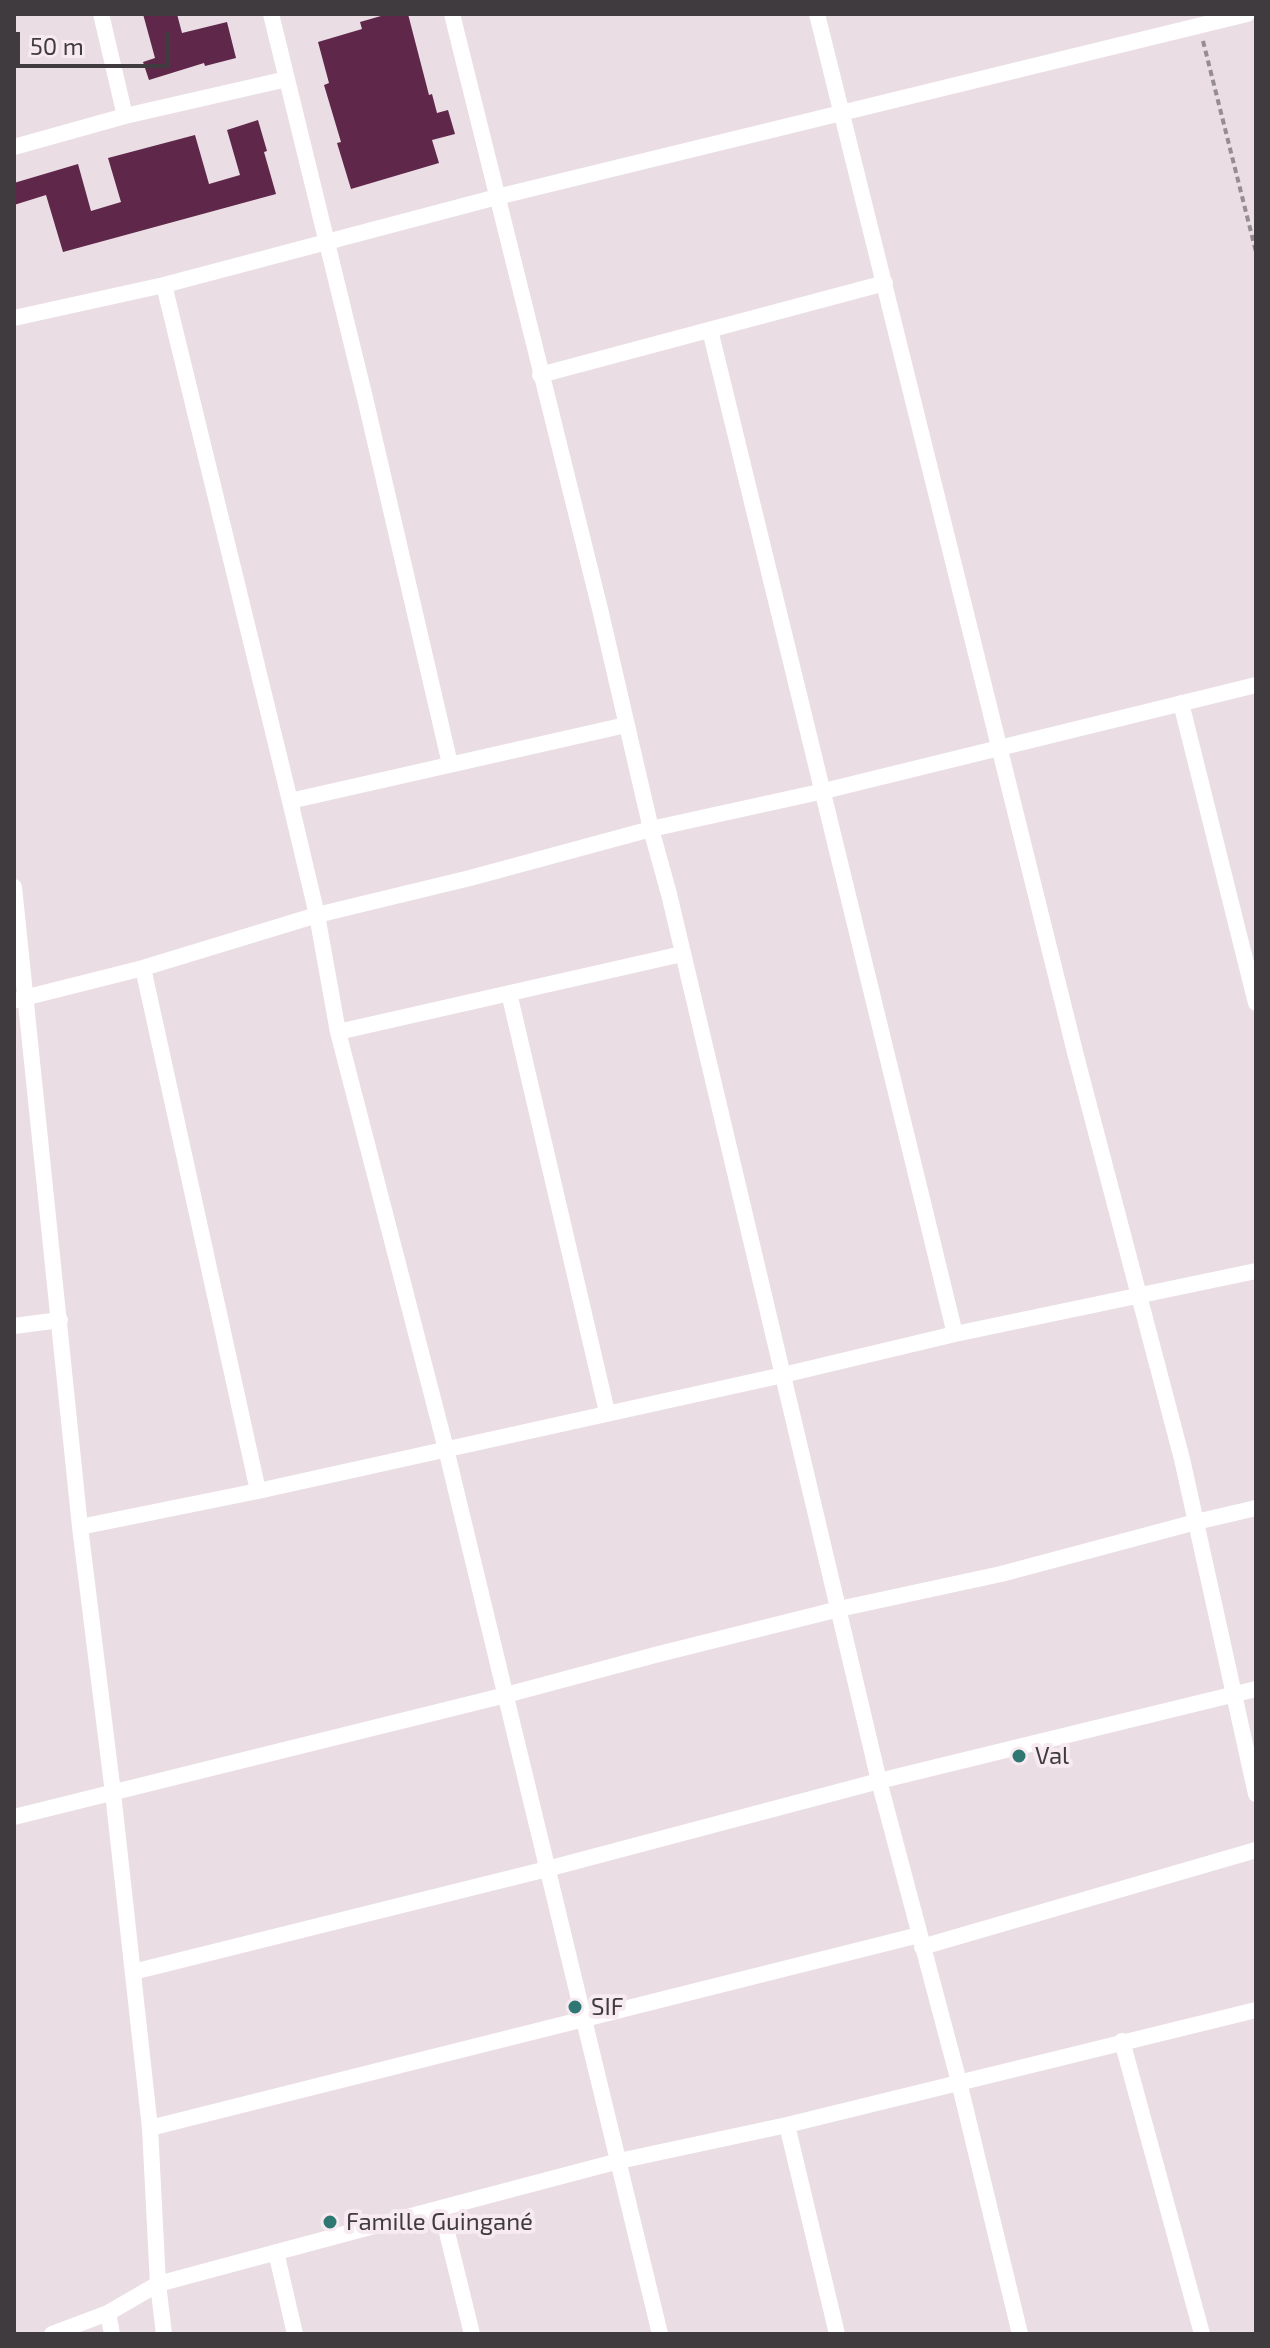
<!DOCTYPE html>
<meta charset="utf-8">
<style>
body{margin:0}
#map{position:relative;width:1270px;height:2348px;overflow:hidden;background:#eadde4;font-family:"Exo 2",sans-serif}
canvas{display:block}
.frame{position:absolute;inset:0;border:16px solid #403b3e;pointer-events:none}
.scale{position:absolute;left:16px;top:32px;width:154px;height:36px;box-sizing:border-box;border:4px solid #403b3e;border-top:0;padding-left:10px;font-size:24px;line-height:28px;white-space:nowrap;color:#403b3e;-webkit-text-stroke:6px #f7eaf1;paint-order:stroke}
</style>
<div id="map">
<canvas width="1270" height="2348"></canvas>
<div class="frame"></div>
<div class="scale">50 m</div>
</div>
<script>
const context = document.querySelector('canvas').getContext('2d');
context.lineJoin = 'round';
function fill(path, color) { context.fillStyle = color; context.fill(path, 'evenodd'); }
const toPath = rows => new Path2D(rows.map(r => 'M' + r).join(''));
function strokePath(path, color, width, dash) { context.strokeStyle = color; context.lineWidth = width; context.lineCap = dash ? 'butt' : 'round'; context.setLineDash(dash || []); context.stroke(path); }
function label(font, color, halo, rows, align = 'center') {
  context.font = font + ' "Exo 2",sans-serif'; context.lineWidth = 8; context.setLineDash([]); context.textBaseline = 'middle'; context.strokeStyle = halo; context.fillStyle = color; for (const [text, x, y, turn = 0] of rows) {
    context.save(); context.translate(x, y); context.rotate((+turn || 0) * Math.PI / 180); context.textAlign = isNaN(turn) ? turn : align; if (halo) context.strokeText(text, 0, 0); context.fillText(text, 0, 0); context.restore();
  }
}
const building = toPath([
 [143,14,177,14,182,33,227,22,236,58,205,66,204,63,149,80,143,62,155,58],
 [388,14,408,14,429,95,432,94,437,113,448,110,455,134,432,140,439,163,351,189,337,143,341,142,324,85,329,83,318,42,362,29,360,22],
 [258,120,267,151,264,152,276,194,63,252,46,195,14,205,14,183,78,164,91,211,121,202,108,158,195,135,209,184,240,175,227,130]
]);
const path = toPath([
 [1203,41,1256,252]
]);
const street = toPath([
 [101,14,125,116],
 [271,14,365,398,450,764],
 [452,14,600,609,651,829,669,894,879,1781,959,2082,1020,2334],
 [817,14,1076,1056,1182,1459,1256,1794],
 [14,147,125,116,287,79],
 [164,285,290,801,317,915,338,1032,446,1449,660,2334],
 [14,318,164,285,497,197,1247,14],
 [710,330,955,1334],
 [540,375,885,283],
 [1181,703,1256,1003],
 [290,801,626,725],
 [14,887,80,1527,113,1793,150,2128,158,2284,164,2334],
 [143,968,258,1491],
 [509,993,607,1412],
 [16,1000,143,968,317,915,470,878,651,829,824,791,1256,685],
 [338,1032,682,954],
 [14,1326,60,1320],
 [80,1527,258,1491,783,1375,955,1334,1256,1271],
 [14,1817,506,1695,655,1655,839,1609,1001,1574,1196,1522,1256,1508],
 [922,1947,1256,1850],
 [133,1972,547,1869,879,1781,1256,1689],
 [1122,2041,1202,2334],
 [787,2125,837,2334],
 [150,2128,919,1935],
 [441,2208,472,2334],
 [276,2252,295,2334],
 [108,2313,112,2334],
 [52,2334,108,2313,158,2284,441,2208,619,2161,787,2125,1256,2010]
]);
const markers = [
 [1019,1756,8,"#2f7772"],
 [575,2007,8,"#2f7772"],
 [330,2222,8,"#2f7772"]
];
const poiNames = [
 ["Val",1035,1756],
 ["SIF",591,2007],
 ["Famille Guingané",346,2222]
];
fill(building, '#5f274a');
strokePath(path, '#968d92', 4, [6, 4]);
strokePath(street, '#fff', 16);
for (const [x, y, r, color] of markers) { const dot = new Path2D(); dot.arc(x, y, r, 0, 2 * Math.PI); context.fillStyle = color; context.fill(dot); strokePath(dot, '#f7eaf1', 3); }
label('24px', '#403b3e', '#f7eaf1', poiNames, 'left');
</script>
